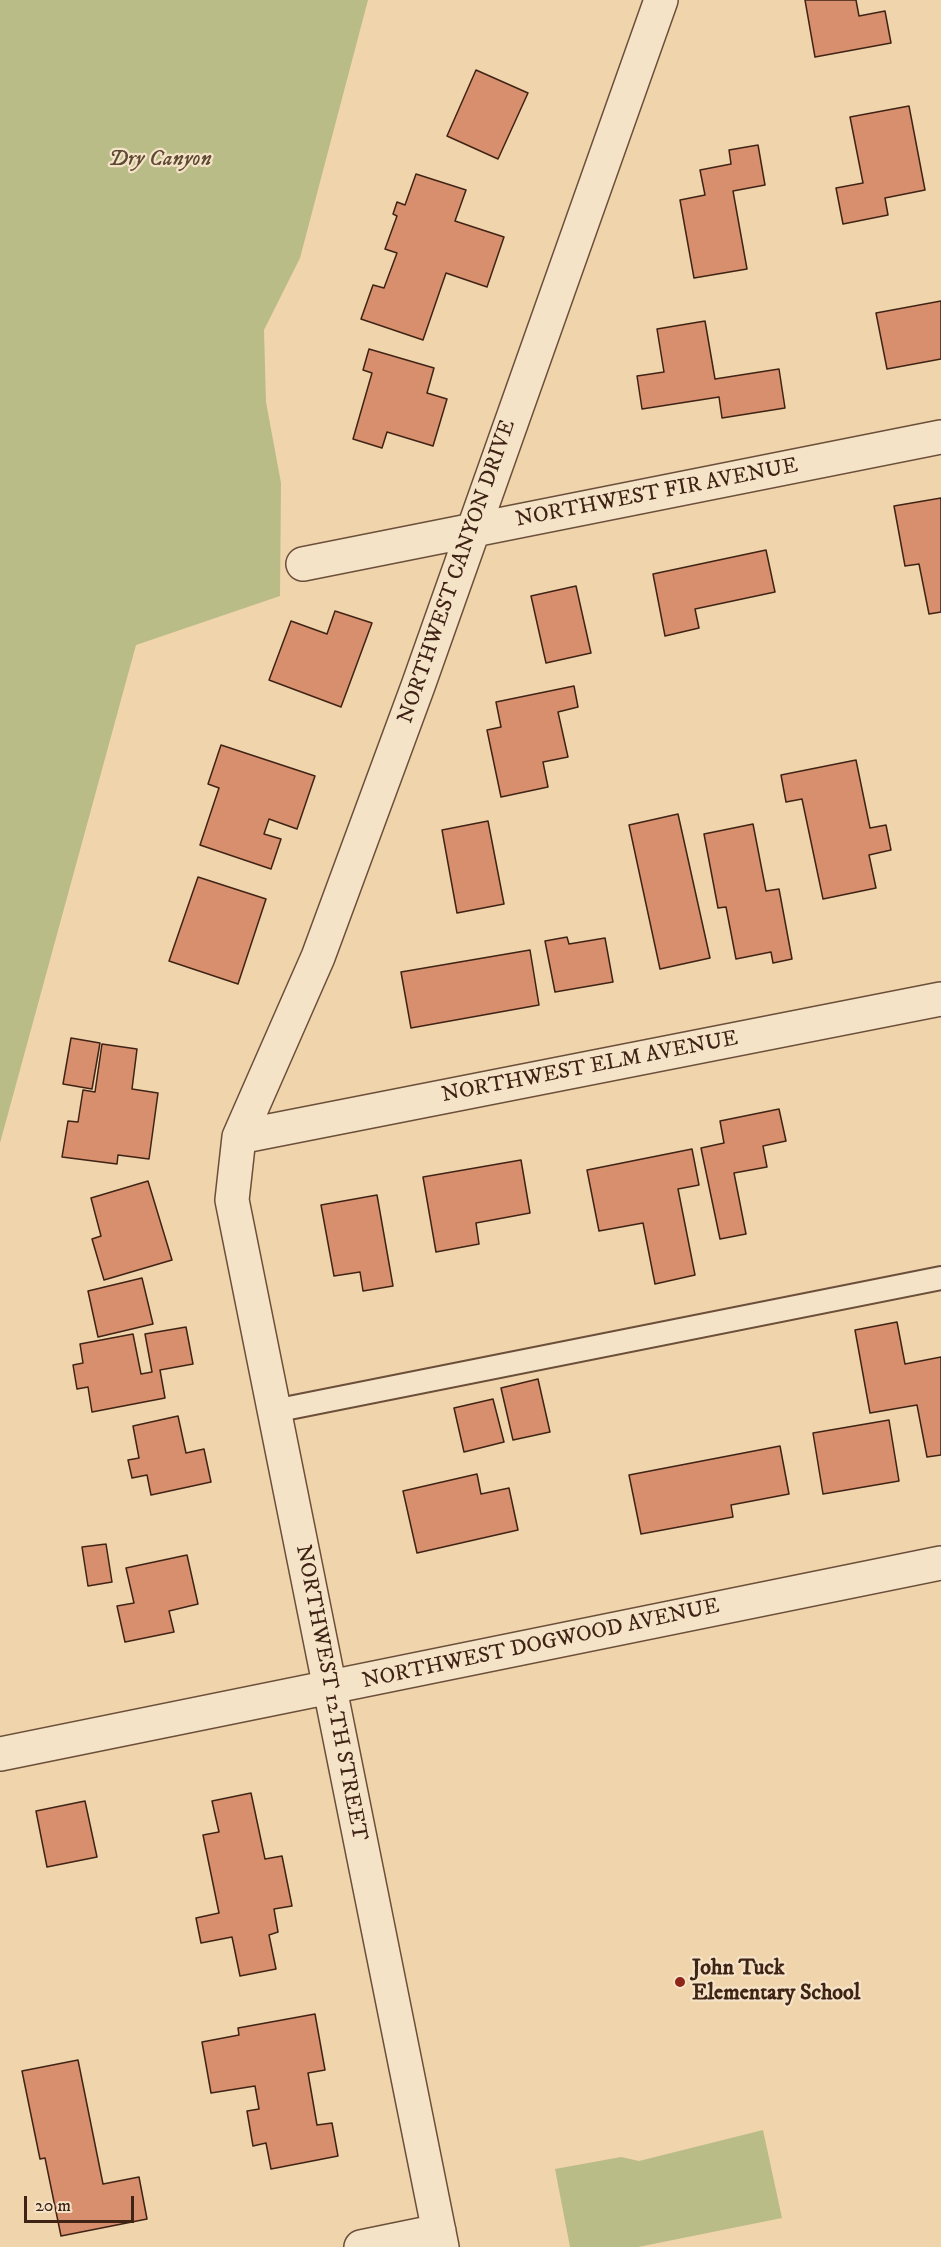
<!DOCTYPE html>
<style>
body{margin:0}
#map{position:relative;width:941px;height:2247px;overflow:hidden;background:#f0d4ab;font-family:"IM FELL DW Pica",serif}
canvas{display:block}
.scale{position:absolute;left:24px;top:2196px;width:110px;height:27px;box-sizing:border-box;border:3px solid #3f2315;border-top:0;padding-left:8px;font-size:18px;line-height:21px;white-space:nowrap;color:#3f2315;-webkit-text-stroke:4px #f5e3c8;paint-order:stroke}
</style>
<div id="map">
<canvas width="941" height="2247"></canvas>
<div class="scale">20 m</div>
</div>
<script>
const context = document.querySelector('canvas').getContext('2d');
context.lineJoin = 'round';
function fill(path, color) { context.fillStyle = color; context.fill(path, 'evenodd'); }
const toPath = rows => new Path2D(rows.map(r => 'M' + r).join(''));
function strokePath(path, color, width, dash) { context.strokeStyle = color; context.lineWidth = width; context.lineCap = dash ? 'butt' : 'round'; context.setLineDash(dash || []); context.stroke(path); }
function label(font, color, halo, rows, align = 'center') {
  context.font = font + ' "IM FELL DW Pica",serif'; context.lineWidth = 4.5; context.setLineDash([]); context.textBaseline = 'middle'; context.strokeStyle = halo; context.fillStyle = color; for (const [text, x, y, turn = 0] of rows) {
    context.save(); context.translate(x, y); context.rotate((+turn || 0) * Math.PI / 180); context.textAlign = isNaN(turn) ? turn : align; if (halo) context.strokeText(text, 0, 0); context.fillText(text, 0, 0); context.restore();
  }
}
const green = toPath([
 [0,0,368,0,300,258,264,330,266,402,281,483,280,596,136,645,0,1143],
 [763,2130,782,2218,638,2247,570,2247,555,2169,621,2157,639,2161]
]);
const building = toPath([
 [805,0,856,0,859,16,885,11,891,43,815,57,805,0],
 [476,70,528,93,498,159,447,136,476,70],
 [909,106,925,190,885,198,888,215,843,224,836,188,863,183,850,117,909,106],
 [758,145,765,185,733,191,747,269,694,278,680,200,705,195,700,170,731,164,729,150,758,145],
 [416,174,466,190,455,221,504,237,487,287,446,273,423,340,361,319,373,285,384,288,397,253,385,249,397,216,393,214,397,202,405,205,416,174],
 [941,301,941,359,887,369,876,313,941,301],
 [705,321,715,379,779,369,785,408,722,418,719,397,642,409,637,376,664,372,657,329,705,321],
 [369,349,434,368,427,393,447,399,433,446,387,432,382,448,353,439,372,373,363,370,369,349],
 [941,498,941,612,929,614,919,564,905,566,894,506,941,498],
 [766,550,775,592,695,609,699,628,665,636,653,574,766,550],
 [576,586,591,653,546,663,531,596,576,586],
 [335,611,372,623,341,707,269,680,291,621,327,634,335,611],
 [574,686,578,707,558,712,568,757,543,762,548,787,501,797,487,730,501,727,496,702,574,686],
 [221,745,315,776,297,829,269,819,264,834,281,839,271,869,200,845,219,788,208,784,221,745],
 [856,760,870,828,886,825,891,850,869,855,876,888,823,899,802,799,786,802,781,775,856,760],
 [678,814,710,958,660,969,629,825,678,814],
 [488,821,504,904,457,913,442,830,488,821],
 [753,824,766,891,779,889,792,959,773,963,771,952,736,959,726,907,718,908,704,834,753,824],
 [198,877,266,899,238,984,169,961,198,877],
 [567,937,569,944,605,938,613,982,555,992,545,941,567,937],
 [530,950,539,1005,411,1028,401,972,530,950],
 [71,1038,100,1043,92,1089,63,1084,71,1038],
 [102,1044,137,1049,132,1089,158,1093,149,1159,118,1155,117,1164,62,1157,68,1121,78,1122,83,1090,95,1092,102,1044],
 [779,1109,786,1141,763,1146,767,1167,734,1173,746,1234,720,1239,701,1148,724,1143,720,1121,779,1109],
 [692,1149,699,1185,678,1189,695,1275,655,1284,643,1223,599,1231,587,1170,692,1149],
 [521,1160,530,1213,476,1223,479,1244,436,1252,423,1177,521,1160],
 [148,1181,172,1260,104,1280,92,1239,101,1236,91,1198,148,1181],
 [377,1195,393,1286,363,1291,360,1272,334,1276,321,1205,377,1195],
 [142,1278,153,1324,98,1337,88,1291,142,1278],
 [897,1322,905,1364,941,1357,941,1455,927,1457,917,1405,870,1413,855,1330,897,1322],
 [186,1327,193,1364,160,1370,165,1398,92,1412,88,1387,77,1389,73,1365,83,1363,80,1344,133,1334,141,1374,152,1372,145,1334,186,1327],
 [538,1379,550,1432,513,1440,501,1388,538,1379],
 [493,1399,504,1442,464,1452,454,1408,493,1399],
 [178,1416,186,1453,204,1449,211,1482,151,1495,147,1475,132,1478,128,1460,139,1458,133,1426,178,1416],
 [889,1420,899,1481,823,1494,813,1433,889,1420],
 [780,1446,789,1494,731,1505,733,1517,641,1534,629,1475,780,1446],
 [477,1474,481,1494,509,1488,518,1530,417,1553,403,1491,477,1474],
 [106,1544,112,1582,88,1586,82,1547,106,1544],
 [187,1555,198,1604,169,1611,174,1632,125,1642,117,1606,134,1603,126,1568,187,1555],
 [251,1793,265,1859,282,1856,292,1906,274,1909,278,1932,269,1935,276,1969,240,1976,232,1937,201,1943,196,1918,219,1913,203,1835,219,1832,212,1801,251,1793],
 [85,1801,97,1857,47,1867,36,1811,85,1801],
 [315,2014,325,2070,308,2073,317,2125,332,2123,338,2156,271,2169,266,2143,253,2146,247,2111,259,2109,255,2086,211,2093,202,2042,239,2035,238,2028,315,2014],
 [78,2060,103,2184,139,2177,147,2219,61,2236,45,2158,40,2159,22,2071,78,2060]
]);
const service = toPath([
 [274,1411,941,1278]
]);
const minor = toPath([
 [303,564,941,437],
 [239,1137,941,999],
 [0,1754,941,1563],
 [361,2247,439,2231],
 [442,2247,232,1200,239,1137,318,957,418,686,661,0]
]);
const markers = [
 [680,1982,6,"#8f2418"]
];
const parkNames = [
 ["Dry Canyon",160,160]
];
const streetNames = [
 ["NORTHWEST FIR AVENUE",657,494,-11],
 ["NORTHWEST CANYON DRIVE",458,572,-71],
 ["NORTHWEST ELM AVENUE",590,1068,-11],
 ["NORTHWEST DOGWOOD AVENUE",541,1645,-12],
 ["NORTHWEST 12TH STREET",330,1693,79]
];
const poiNames = [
 ["John Tuck",692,1969],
 ["Elementary School",692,1994]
];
fill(green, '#babc88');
fill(building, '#d78f6e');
strokePath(building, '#3f2315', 1.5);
strokePath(service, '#6b4f3a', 26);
strokePath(minor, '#6b4f3a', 36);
strokePath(service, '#f5e3c8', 22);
strokePath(minor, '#f5e3c8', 33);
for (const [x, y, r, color] of markers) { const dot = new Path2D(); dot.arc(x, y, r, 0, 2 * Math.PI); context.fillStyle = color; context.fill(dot); strokePath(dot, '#f5e3c8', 2); }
label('italic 22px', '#5e4932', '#f5e3c8', parkNames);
label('22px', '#3f2315', '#f5e3c8', streetNames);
label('bold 22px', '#3f2315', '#f5e3c8', poiNames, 'left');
</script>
